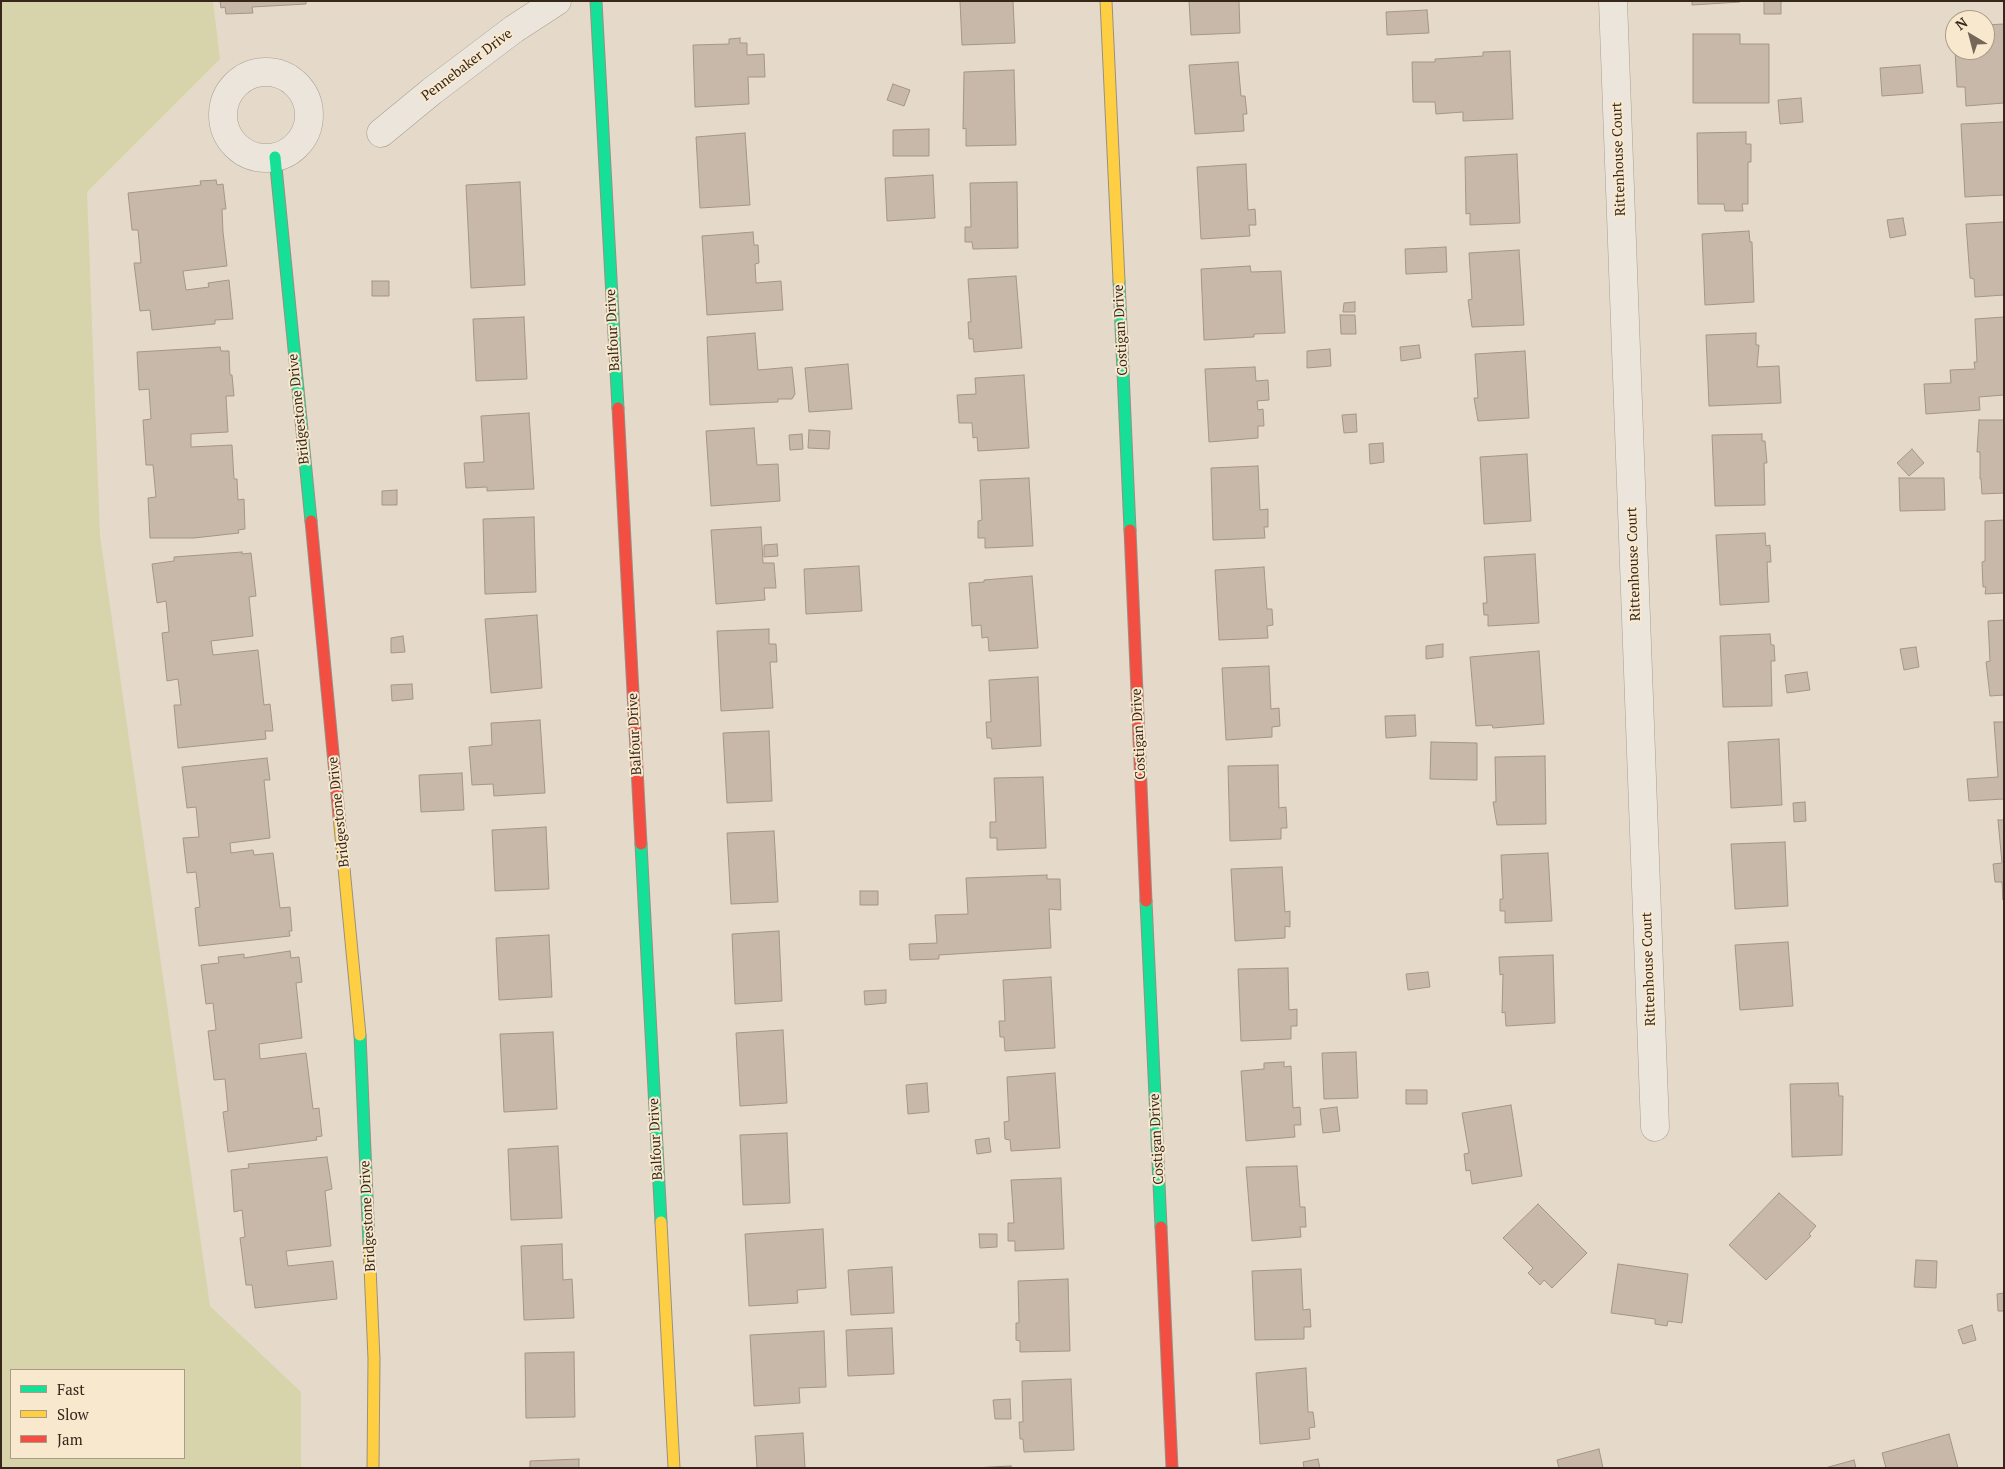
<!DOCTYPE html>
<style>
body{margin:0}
#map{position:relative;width:2005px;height:1469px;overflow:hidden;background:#e5dac9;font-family:"PT Serif",serif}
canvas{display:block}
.frame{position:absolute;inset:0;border:2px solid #37271b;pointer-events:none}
.legend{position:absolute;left:10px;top:1369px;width:175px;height:90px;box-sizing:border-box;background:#f7e8ce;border:1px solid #aa9b86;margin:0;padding:6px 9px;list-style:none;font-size:15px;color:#37271b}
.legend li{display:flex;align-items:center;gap:10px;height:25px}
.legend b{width:25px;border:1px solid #aa9b86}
.north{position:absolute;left:1945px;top:10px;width:50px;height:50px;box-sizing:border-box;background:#f7e8ce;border:1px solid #aa9b86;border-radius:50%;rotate:323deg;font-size:14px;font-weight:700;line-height:20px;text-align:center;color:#37271b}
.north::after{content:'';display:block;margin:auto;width:18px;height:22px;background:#746658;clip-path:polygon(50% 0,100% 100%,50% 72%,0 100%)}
</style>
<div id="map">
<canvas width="2005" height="1469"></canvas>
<div class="frame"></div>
<ul class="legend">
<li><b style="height:6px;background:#16e098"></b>Fast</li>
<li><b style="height:6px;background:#ffcf43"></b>Slow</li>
<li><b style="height:6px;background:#f24e42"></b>Jam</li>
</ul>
<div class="north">N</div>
</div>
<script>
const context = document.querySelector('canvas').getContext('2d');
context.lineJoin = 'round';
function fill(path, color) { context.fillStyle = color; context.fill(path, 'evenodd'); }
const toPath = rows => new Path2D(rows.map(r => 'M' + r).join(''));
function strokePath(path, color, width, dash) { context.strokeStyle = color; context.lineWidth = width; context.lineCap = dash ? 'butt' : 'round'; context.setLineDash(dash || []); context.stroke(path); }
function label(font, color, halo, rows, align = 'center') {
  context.font = font + ' "PT Serif",serif'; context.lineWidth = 4; context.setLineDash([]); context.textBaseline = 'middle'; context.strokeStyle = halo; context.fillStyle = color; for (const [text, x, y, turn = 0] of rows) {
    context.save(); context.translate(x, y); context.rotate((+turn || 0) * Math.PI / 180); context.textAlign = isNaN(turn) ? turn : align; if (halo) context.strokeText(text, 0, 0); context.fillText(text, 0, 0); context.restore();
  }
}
const green = toPath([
 [1,1,213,1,220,59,87,192,100,536,210,1306,301,1392,301,1468,1,1468],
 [11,1370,184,1370,184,1458,11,1458]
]);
const building = toPath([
 [220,1,306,1,306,4,252,7,253,13,226,14,225,7,221,8,220,1],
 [960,1,1013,1,1015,43,962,45,960,1],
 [1189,1,1239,1,1240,33,1191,35,1189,1],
 [1692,1,1740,1,1740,2,1692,5,1692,1],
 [1764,1,1781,1,1781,14,1764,14,1764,1],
 [1427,10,1429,33,1387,35,1386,12,1427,10],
 [2004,24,2004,103,1966,106,1965,87,1957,87,1955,50,1985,50,1985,25,2004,24],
 [1693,34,1740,34,1740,44,1769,44,1769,103,1693,103,1693,34],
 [740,38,740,43,747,43,747,55,764,54,765,77,748,77,749,104,695,107,693,45,729,44,729,39,740,38],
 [1510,51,1513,119,1463,121,1463,112,1436,114,1435,102,1413,102,1412,62,1435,62,1435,59,1483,56,1483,52,1510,51],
 [1238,62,1241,96,1245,96,1247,114,1243,114,1244,131,1195,134,1189,65,1238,62],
 [1920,65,1923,93,1882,96,1880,68,1920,65],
 [1014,70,1016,145,966,146,966,128,963,129,964,72,1014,70],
 [893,84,910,90,904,106,887,100,893,84],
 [1801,98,1803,122,1780,124,1778,100,1801,98],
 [2004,122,2004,195,1965,197,1961,124,2004,122],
 [929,129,929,156,893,156,893,130,929,129],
 [1746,132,1746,144,1751,144,1751,162,1748,162,1748,204,1742,204,1743,211,1725,211,1724,204,1698,204,1697,133,1746,132],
 [745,133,750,205,700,208,696,137,745,133],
 [1517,154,1520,223,1470,225,1470,213,1466,214,1465,157,1517,154],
 [1246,164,1248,210,1255,209,1256,225,1249,225,1250,236,1201,239,1197,167,1246,164],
 [933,175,935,218,887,221,885,178,933,175],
 [216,180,217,185,223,184,226,209,222,209,223,232,227,266,183,271,186,290,209,287,208,283,229,280,233,319,215,320,215,324,152,330,150,310,140,311,134,263,141,263,138,230,132,230,128,193,201,185,200,181,216,180],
 [520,182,525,285,471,288,466,185,520,182],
 [1017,182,1018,248,973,249,972,242,965,242,965,227,971,227,970,183,1017,182],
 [1903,218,1906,235,1890,238,1887,220,1903,218],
 [2004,222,2004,295,1975,297,1974,279,1970,278,1966,224,2004,222],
 [1749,231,1750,242,1752,242,1754,302,1705,305,1702,234,1749,231],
 [753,232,754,245,758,245,759,263,755,264,756,283,781,281,783,310,707,315,702,236,753,232],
 [1446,247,1447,272,1406,274,1405,249,1446,247],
 [1519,250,1524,325,1472,327,1468,300,1472,299,1469,253,1519,250],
 [1250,266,1251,272,1281,271,1285,333,1254,334,1254,337,1204,340,1201,269,1250,266],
 [1016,276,1022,348,974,352,973,339,969,339,968,322,971,322,968,279,1016,276],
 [372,281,389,281,389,296,372,296,372,281],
 [1355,302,1355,312,1343,312,1344,303,1355,302],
 [1340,315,1355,315,1356,334,1341,334,1340,315],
 [524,317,527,379,476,381,473,319,524,317],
 [2004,317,2004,395,1979,397,1980,410,1926,414,1924,384,1951,383,1950,370,1975,369,1974,362,1977,362,1975,319,2004,317],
 [755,333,758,370,792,367,795,394,792,399,778,399,778,402,710,405,707,337,755,333],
 [1756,333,1756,345,1759,345,1757,367,1779,366,1781,403,1709,406,1706,335,1756,333],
 [1419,345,1421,358,1401,361,1400,347,1419,345],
 [220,347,221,351,229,351,230,375,232,375,234,396,226,396,228,432,191,434,191,447,232,445,234,479,237,479,238,500,244,499,245,529,238,530,239,533,194,538,150,538,148,498,156,497,153,465,146,465,143,420,151,419,149,389,139,390,137,352,220,347],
 [1330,349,1331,366,1307,368,1307,351,1330,349],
 [1525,351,1529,418,1478,421,1474,398,1478,398,1475,354,1525,351],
 [848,364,852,409,809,412,805,368,848,364],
 [1255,367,1256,381,1268,380,1269,400,1257,401,1258,410,1263,409,1264,426,1258,426,1258,438,1209,442,1205,369,1255,367],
 [1024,375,1029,448,978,451,977,437,973,438,972,423,959,423,957,395,976,394,975,378,1024,375],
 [529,413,534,489,487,491,487,487,466,488,464,463,484,462,481,416,529,413],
 [1356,414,1357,432,1344,433,1342,415,1356,414],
 [1979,420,2004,420,2004,493,1982,494,1981,479,1980,479,1980,452,1977,452,1979,420],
 [754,428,757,465,778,464,780,501,711,506,706,431,754,428],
 [809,430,830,431,829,449,808,448,809,430],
 [802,434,803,449,790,450,789,435,802,434],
 [1762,434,1762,441,1765,441,1767,463,1764,463,1765,505,1715,506,1712,435,1762,434],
 [1383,443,1384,462,1370,464,1369,444,1383,443],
 [1912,449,1924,463,1909,476,1897,463,1912,449],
 [1527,454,1531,521,1484,524,1480,457,1527,454],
 [1258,466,1260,510,1268,509,1268,527,1264,527,1265,538,1213,540,1211,468,1258,466],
 [1029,478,1033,546,985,548,985,538,978,538,978,521,982,520,980,480,1029,478],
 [1899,478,1944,478,1945,510,1900,511,1899,478],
 [397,490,397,505,382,505,382,491,397,490],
 [534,517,536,592,485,594,483,519,534,517],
 [2004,520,2004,593,1985,594,1986,587,1983,587,1982,562,1985,561,1985,521,2004,520],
 [761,527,763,563,774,563,776,588,764,588,765,600,716,604,711,530,761,527],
 [1765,533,1766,546,1770,545,1771,562,1767,562,1769,602,1720,605,1716,535,1765,533],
 [777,544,778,556,764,557,764,545,777,544],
 [242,552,242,554,251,553,256,596,249,597,253,636,211,641,213,655,258,650,264,705,270,704,273,731,265,731,266,739,178,748,174,705,181,705,178,679,167,681,162,633,169,632,166,601,157,603,152,564,174,561,174,557,242,552],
 [1535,554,1539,623,1488,626,1488,615,1484,615,1483,603,1487,603,1484,557,1535,554],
 [859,566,862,611,806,614,804,569,859,566],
 [1264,567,1267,609,1272,609,1273,625,1267,626,1268,638,1219,640,1215,570,1264,567],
 [1032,576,1038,648,989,651,988,637,982,638,981,625,972,626,969,583,984,582,984,580,1032,576],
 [537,615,542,688,491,693,485,619,537,615],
 [2004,620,2004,695,1990,696,1986,662,1990,661,1988,621,2004,620],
 [769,629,769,644,776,644,777,662,770,662,773,708,721,711,717,631,769,629],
 [1770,634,1771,645,1774,645,1775,661,1771,661,1772,706,1723,707,1720,636,1770,634],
 [403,636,405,652,391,653,391,638,403,636],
 [1443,644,1443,657,1426,659,1426,646,1443,644],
 [1916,647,1919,667,1904,670,1900,649,1916,647],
 [1539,651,1544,724,1493,728,1492,725,1476,726,1470,657,1539,651],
 [1269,666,1271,709,1279,708,1280,726,1272,727,1272,737,1226,740,1222,668,1269,666],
 [1807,672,1810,690,1787,693,1785,675,1807,672],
 [1038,677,1041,746,992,749,991,738,987,738,986,722,991,722,989,680,1038,677],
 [412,684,413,699,392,701,391,685,412,684],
 [1415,715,1416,736,1386,738,1385,716,1415,715],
 [540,720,545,793,494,796,493,784,472,785,469,747,492,745,491,723,540,720],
 [1994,722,2004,722,2004,799,1969,801,1967,779,1998,777,1994,722],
 [769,731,772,801,727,803,723,733,769,731],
 [1779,739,1782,805,1731,808,1728,742,1779,739],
 [1431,742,1477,743,1477,780,1430,779,1431,742],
 [1545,756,1546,824,1497,825,1493,802,1496,802,1495,757,1545,756],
 [267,758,270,780,264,780,270,838,230,843,231,853,253,850,254,855,273,853,280,908,290,907,292,931,289,931,290,936,199,946,195,908,200,907,196,872,187,873,183,838,199,837,196,807,187,808,182,767,267,758],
 [1278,765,1279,808,1286,807,1287,828,1281,828,1281,839,1230,841,1228,766,1278,765],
 [462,773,464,810,421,812,419,775,462,773],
 [1043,777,1046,848,997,850,997,838,990,838,990,822,996,822,994,778,1043,777],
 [1805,802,1806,821,1794,822,1793,803,1805,802],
 [1998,820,2004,820,2003,900,2002,882,1995,882,1993,864,2002,863,1998,820],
 [546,827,549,889,495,891,492,830,546,827],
 [774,831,778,902,731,904,727,833,774,831],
 [1785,842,1788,906,1735,909,1731,844,1785,842],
 [1548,853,1552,921,1505,923,1505,911,1500,911,1500,899,1503,899,1501,855,1548,853],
 [1282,867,1285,912,1290,911,1290,927,1285,926,1285,938,1235,941,1231,869,1282,867],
 [1047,875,1047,879,1060,879,1061,910,1049,909,1051,948,939,955,939,959,910,960,909,944,937,943,935,915,968,914,966,878,1047,875],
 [860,891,878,891,878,905,860,905,860,891],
 [779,931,782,1001,735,1004,732,934,779,931],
 [549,935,552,997,499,1000,496,938,549,935],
 [1788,942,1793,1006,1740,1010,1735,945,1788,942],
 [290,951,291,958,299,957,302,982,296,983,302,1038,259,1044,260,1059,306,1053,313,1109,319,1108,322,1136,316,1137,317,1140,228,1152,223,1112,228,1111,225,1079,214,1080,208,1031,216,1030,213,1003,206,1004,201,965,219,963,218,957,244,954,244,958,290,951],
 [1553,955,1555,1023,1506,1026,1505,1012,1502,1013,1503,974,1500,975,1499,957,1553,955],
 [1288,968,1289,1010,1297,1009,1297,1026,1291,1026,1291,1039,1241,1041,1238,969,1288,968],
 [1428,972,1430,987,1408,990,1406,974,1428,972],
 [1051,977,1055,1048,1005,1051,1004,1037,1000,1037,999,1021,1005,1021,1003,980,1051,977],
 [886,990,886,1003,865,1005,864,991,886,990],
 [783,1030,787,1103,740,1106,736,1033,783,1030],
 [553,1032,557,1109,504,1112,500,1034,553,1032],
 [1356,1052,1358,1098,1324,1099,1322,1053,1356,1052],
 [1284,1062,1284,1067,1291,1066,1293,1108,1300,1107,1301,1125,1294,1125,1295,1137,1246,1141,1241,1071,1264,1069,1264,1063,1284,1062],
 [1055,1073,1060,1148,1011,1151,1010,1140,1005,1139,1004,1122,1009,1121,1007,1077,1055,1073],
 [927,1083,929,1112,908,1114,906,1085,927,1083],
 [1838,1083,1839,1096,1843,1096,1842,1155,1792,1157,1790,1084,1838,1083],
 [1406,1090,1427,1090,1427,1104,1406,1104,1406,1090],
 [1511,1105,1522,1176,1472,1184,1470,1170,1466,1171,1464,1154,1469,1153,1462,1113,1511,1105],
 [1337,1107,1340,1131,1323,1133,1320,1109,1337,1107],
 [787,1133,790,1203,743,1205,740,1135,787,1133],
 [989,1138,991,1152,977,1154,975,1140,989,1138],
 [558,1146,562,1218,511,1220,508,1149,558,1146],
 [327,1157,332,1189,325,1191,331,1246,286,1251,288,1266,333,1261,337,1299,255,1308,252,1285,246,1285,240,1238,245,1237,242,1210,234,1212,231,1170,249,1168,248,1164,327,1157],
 [1297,1166,1300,1207,1305,1207,1306,1227,1300,1227,1301,1237,1252,1241,1246,1167,1297,1166],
 [1061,1178,1064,1249,1015,1251,1015,1241,1008,1241,1008,1223,1014,1223,1011,1180,1061,1178],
 [1779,1193,1816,1226,1809,1234,1811,1236,1766,1280,1729,1245,1779,1193],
 [1538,1204,1587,1253,1552,1288,1544,1280,1540,1285,1528,1273,1533,1268,1503,1238,1538,1204],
 [823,1229,826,1288,797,1290,798,1303,749,1306,745,1234,823,1229],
 [979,1234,997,1234,997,1247,980,1248,979,1234],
 [562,1244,563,1280,572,1279,574,1318,524,1320,521,1246,562,1244],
 [1916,1260,1937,1261,1936,1288,1914,1287,1916,1260],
 [1618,1264,1688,1274,1682,1323,1668,1321,1667,1326,1655,1324,1655,1319,1611,1313,1618,1264],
 [892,1267,894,1313,851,1315,848,1270,892,1267],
 [1301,1269,1303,1310,1310,1309,1311,1327,1304,1327,1304,1339,1255,1340,1252,1271,1301,1269],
 [1068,1279,1070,1351,1020,1352,1020,1341,1016,1340,1016,1323,1019,1323,1018,1281,1068,1279],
 [2004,1293,2004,1311,1998,1311,1997,1294,2004,1293],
 [1972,1325,1976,1340,1963,1344,1958,1330,1972,1325],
 [892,1328,894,1374,848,1376,846,1330,892,1328],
 [824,1331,826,1387,799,1388,800,1403,754,1406,750,1335,824,1331],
 [574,1352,575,1417,526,1418,525,1353,574,1352],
 [1306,1368,1308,1412,1313,1412,1315,1427,1309,1428,1310,1439,1260,1444,1256,1373,1306,1368],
 [1071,1379,1074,1450,1024,1452,1023,1439,1020,1439,1019,1422,1023,1422,1022,1381,1071,1379],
 [1010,1399,1011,1419,995,1419,993,1400,1010,1399],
 [803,1433,805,1468,757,1468,755,1436,803,1433],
 [1949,1434,1958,1468,1886,1468,1882,1453,1949,1434],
 [1599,1449,1603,1468,1559,1468,1557,1460,1599,1449],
 [579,1459,579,1468,530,1468,530,1461,579,1459],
 [1318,1459,1320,1468,1304,1468,1303,1462,1318,1459],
 [1854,1460,1856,1468,1825,1468,1854,1460],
 [1011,1466,1011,1468,973,1468,1011,1466]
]);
const street = toPath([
 [1613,1,1655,1127],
 '223 115a43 43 0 1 1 86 0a43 43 0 1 1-86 0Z',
 [381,133,432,91,514,29,557,1]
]);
const fast = toPath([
 [596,1,618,408],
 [275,157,311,521],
 [1119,281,1130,530],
 [641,844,661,1222],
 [1146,901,1161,1227],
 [360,1035,369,1244]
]);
const slow = toPath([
 [1106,1,1119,281],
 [339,816,360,1035],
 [661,1222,674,1468],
 [369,1244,374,1359,373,1468]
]);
const jam = toPath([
 [618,408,641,844],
 [311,521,339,816],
 [1130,530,1146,901],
 [1161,1227,1172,1468]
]);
const streetNames = [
 ["Pennebaker Drive",467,65,-37],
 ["Rittenhouse Court",1619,159,-92],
 ["Balfour Drive",613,330,-93],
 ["Costigan Drive",1121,330,-93],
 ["Bridgestone Drive",299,409,-96],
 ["Rittenhouse Court",1634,564,-92],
 ["Balfour Drive",635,734,-93],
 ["Costigan Drive",1139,734,-93],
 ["Bridgestone Drive",339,812,-96],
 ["Rittenhouse Court",1649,969,-92],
 ["Balfour Drive",656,1139,-93],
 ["Costigan Drive",1157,1139,-93],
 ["Bridgestone Drive",368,1216,-93]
];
fill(green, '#d7d3ab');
fill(building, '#c8b8aa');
strokePath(building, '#a59589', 1);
strokePath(street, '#a99f93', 29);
strokePath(fast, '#998f83', 13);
strokePath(slow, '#998f83', 13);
strokePath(jam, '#998f83', 13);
strokePath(street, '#ece5db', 28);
strokePath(fast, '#16e098', 11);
strokePath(slow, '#ffcf43', 11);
strokePath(jam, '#f24e42', 11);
label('14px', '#37271b', '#f7e8ce', streetNames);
</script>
